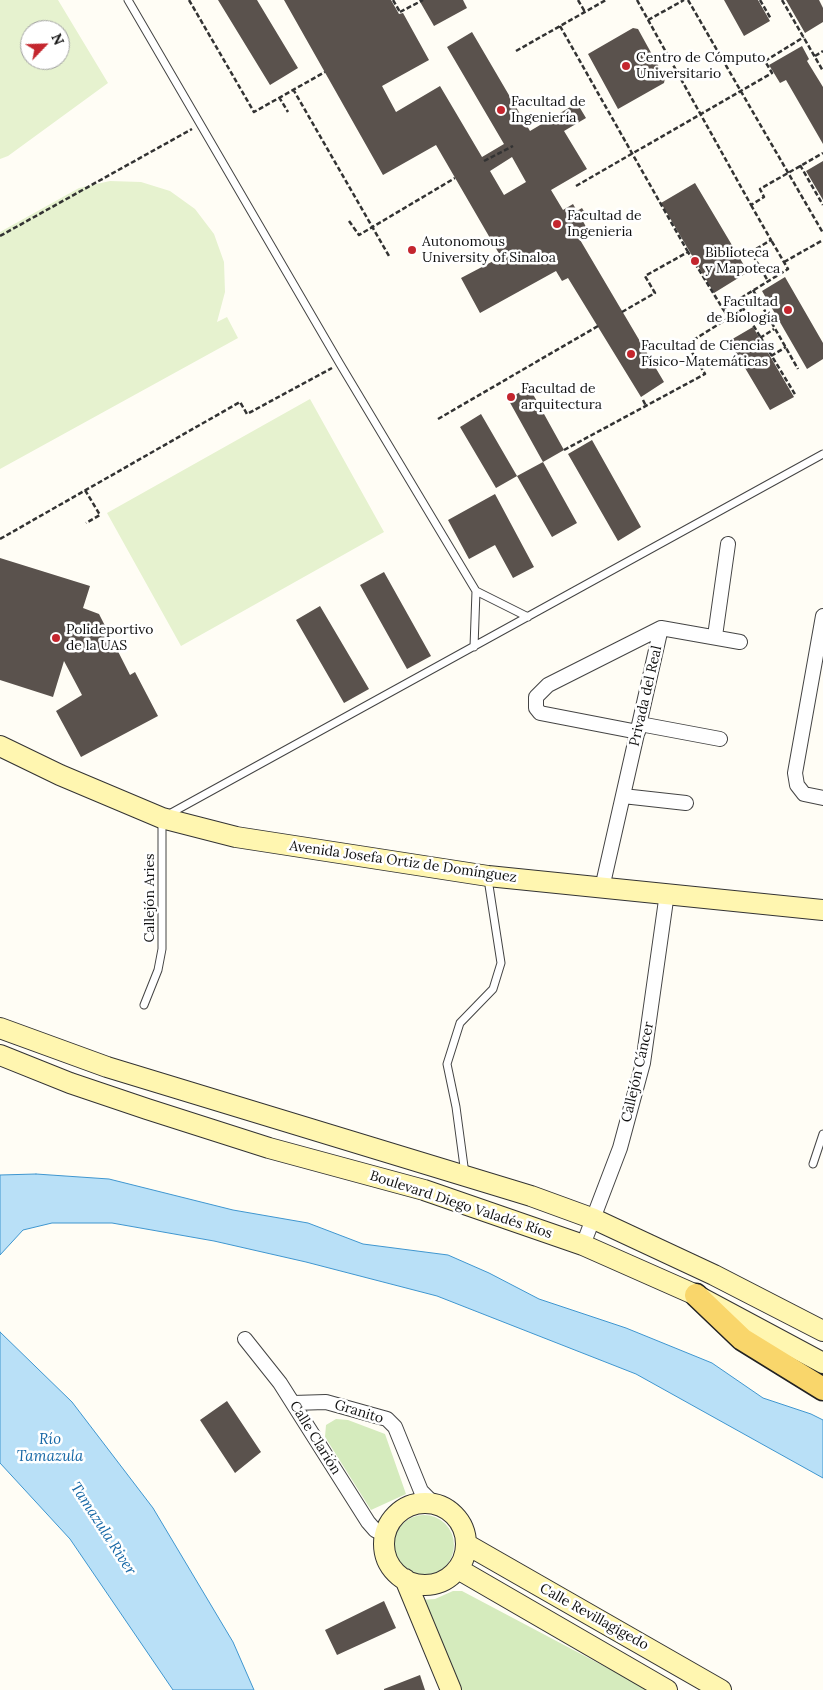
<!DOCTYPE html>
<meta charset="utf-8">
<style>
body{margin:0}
#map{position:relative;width:823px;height:1690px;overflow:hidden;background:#fffdf5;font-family:Lora,serif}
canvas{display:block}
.north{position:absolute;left:20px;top:20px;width:50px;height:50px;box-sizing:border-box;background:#fff;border:1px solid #a0a0a0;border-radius:50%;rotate:66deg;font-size:14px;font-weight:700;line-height:20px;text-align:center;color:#111}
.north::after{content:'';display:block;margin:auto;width:18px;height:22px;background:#c4262e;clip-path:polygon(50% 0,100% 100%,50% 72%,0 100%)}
</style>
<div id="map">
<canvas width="823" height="1690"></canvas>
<div class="north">N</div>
</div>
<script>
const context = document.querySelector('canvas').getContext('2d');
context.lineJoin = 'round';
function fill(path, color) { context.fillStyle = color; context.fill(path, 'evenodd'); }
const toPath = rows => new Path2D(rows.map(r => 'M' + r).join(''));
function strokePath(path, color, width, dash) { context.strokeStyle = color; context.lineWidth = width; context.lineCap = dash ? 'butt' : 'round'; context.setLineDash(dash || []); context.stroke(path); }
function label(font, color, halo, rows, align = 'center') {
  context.font = font + ' Lora,serif'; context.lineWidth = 5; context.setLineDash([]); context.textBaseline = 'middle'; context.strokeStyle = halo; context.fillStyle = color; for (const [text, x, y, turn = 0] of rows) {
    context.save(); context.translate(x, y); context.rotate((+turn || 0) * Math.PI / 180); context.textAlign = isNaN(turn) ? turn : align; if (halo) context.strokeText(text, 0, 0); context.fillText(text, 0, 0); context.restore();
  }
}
const green = toPath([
 [336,1419,348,1420,385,1434,406,1494,371,1510,325,1437,326,1425],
 '394 1545a30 30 0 1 1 60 0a30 30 0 1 1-60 0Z',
 [453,1591,462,1591,649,1690,451,1690,420,1600,435,1599]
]);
const pitch = toPath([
 [0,0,58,0,108,83,8,156,0,159],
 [30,30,60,30,60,60,30,60],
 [110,181,141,182,170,191,195,209,214,234,224,262,225,292,217,322,227,317,238,338,0,469,0,232,79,188],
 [310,399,384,532,181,646,107,513]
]);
const water = toPath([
 [36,1174,109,1179,233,1210,308,1223,363,1244,448,1255,489,1273,539,1299,626,1328,712,1363,763,1398,811,1414,823,1420,823,1478,636,1374,437,1296,306,1262,214,1241,112,1223,52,1223,23,1230,0,1255,0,1175,36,1174],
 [0,1332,72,1402,153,1508,233,1642,254,1690,173,1690,70,1539,0,1463,0,1332]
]);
const building = toPath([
 [218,0,257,0,298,68,270,85],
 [284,0,391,0,399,14,403,13,429,60,382,86,396,112,440,86,482,157,504,144,447,47,472,32,530,131,577,103,586,118,564,131,587,169,551,190,563,210,573,204,577,211,582,208,588,218,583,221,586,227,576,233,664,382,641,397,568,278,562,281,556,271,480,313,461,278,501,257,436,145,383,175],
 [512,157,526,182,504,195,490,171],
 [419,0,463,0,467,8,434,26],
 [724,0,758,0,770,21,744,36],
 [786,0,819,0,823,8,823,22,805,33],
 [633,28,638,29,665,78,664,83,618,109,588,54],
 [802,46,809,59,807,61,823,87,823,144,786,80,780,83,769,65],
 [823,161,823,200,806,171],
 [695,183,748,272,714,293,661,203],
 [785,277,823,343,823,359,807,369,762,291],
 [753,327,794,397,770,410,729,341],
 [529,387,564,450,543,462,508,399],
 [481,414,517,476,496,488,460,427],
 [592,440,641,527,618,541,568,454],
 [543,462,577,523,552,537,517,476],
 [495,494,534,567,513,578,495,545,469,559,448,520],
 [0,558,90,586,83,608,99,614,130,675,135,672,158,716,81,757,56,711,82,695,64,661,53,697,0,680],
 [384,572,431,656,407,669,360,585],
 [320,606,369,689,344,703,296,620],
 [227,1401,261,1452,235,1473,200,1420],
 [384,1601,396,1628,337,1655,325,1630],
 [420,1675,425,1690,384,1690,384,1689]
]);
const path = toPath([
 [189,0,254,112,325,72],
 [393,0,400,12],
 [578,0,585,12],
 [637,0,751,205,764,197,760,189,823,153],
 [688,0,823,233],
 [760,0,771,19],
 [782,0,823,71],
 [400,12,423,0],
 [648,20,684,0],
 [560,26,688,252],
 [516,51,606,0],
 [815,56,823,51],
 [293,89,389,256],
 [279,97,288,112],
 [484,161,513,146],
 [800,165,823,205],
 [576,186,772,73,765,61,804,37],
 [751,205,771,240,751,252,768,281],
 [349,221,359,235,455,178],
 [0,236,192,129],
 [784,262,823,240],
 [753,290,798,369],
 [738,300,796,396],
 [723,309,729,318],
 [622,312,655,293,645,276,688,252,723,309,788,269,771,240],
 [760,338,774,329],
 [771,356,786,347],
 [643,400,646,406],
 [438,419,598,326],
 [564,450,705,374,687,344,743,309],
 [85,490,100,515,86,523],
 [0,539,240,402,247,414,332,368]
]);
const lane = toPath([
 [128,0,340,364,476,591,474,647],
 [476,591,528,617],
 [144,1005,158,970,162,949,162,818,823,454],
 [813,1164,823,1134],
 [465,1174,456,1107,447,1064,460,1023,493,989,501,963,488,879]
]);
const street = toPath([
 [823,616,795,773,797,785,804,794,823,798],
 [661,628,740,642],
 [715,636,728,544],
 [640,724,720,739],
 [638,732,540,713,536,708,536,697,548,685,661,628],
 [623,796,686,803],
 [602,888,661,628],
 [583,1245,620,1148,643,1063,667,893],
 [245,1339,280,1383,368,1522,375,1530,385,1535],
 [293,1403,326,1402,387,1419,395,1427,421,1491,434,1504]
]);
const secondary = toPath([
 [0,746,60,775,162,818,236,837,488,876,823,910],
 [0,1028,107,1067,531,1196,594,1219,714,1275,823,1331],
 [0,1055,70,1083,147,1109,269,1148,424,1190,583,1245,696,1295,823,1363],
 '384 1544a41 41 0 1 1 82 0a41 41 0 1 1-82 0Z',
 [466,1544,721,1690],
 [458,1569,667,1690],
 [405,1579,451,1690]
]);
const primary = toPath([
 [696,1295,742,1339,823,1389]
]);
const markers = [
 [626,66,5,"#c4262e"],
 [501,110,5,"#c4262e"],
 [557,224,5,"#c4262e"],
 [412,250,5,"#c4262e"],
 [695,261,5,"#c4262e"],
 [788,310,5,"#c4262e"],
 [631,354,5,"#c4262e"],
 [511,397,5,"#c4262e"],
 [56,638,5,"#c4262e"]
];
const poiNames = [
 ["Centro de Cómputo",636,58],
 ["Universitario",636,74],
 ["Facultad de",511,102],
 ["Ingeniería",511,118],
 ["Facultad de",567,216],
 ["Ingenieria",567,232],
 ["Autonomous",422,242],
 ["University of Sinaloa",422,258],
 ["Biblioteca",705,253],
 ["y Mapoteca",705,269],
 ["Facultad",778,302,"right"],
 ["de Biología",778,318,"right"],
 ["Facultad de Ciencias",641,346],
 ["Físico-Matemáticas",641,362],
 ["Facultad de",521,389],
 ["arquitectura",521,405],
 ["Polideportivo",66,630],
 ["de la UAS",66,646]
];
const streetNames = [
 ["Privada del Real",646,696,-77],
 ["Avenida Josefa Ortiz de Domínguez",403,862,8],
 ["Callejón Aries",150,898,-90],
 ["Callejón Cáncer",638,1072,-77],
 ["Boulevard Diego Valadés Ríos",461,1205,18],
 ["Granito",359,1412,17],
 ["Calle Clarión",315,1438,58],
 ["Calle Revillagigedo",594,1617,29]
];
const waterNames = [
 ["Río",50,1440],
 ["Tamazula",50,1457],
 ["Tamazula River",103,1529,57]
];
fill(green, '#d5ebbd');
fill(pitch, '#e6f2cf');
fill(water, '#b9e0f7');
strokePath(water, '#3f96cf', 1);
fill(building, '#5a524d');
strokePath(lane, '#444', 9);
strokePath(street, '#444', 16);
strokePath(secondary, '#333', 22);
strokePath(primary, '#222', 25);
strokePath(path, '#333', 2.5, [5, 2.5]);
strokePath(lane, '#fff', 7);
strokePath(street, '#fff', 14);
strokePath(secondary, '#fff6b0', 20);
strokePath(primary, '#f9d66b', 22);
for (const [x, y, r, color] of markers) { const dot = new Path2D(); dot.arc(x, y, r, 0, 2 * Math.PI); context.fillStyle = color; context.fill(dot); strokePath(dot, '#fff', 2); }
label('14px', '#111', '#fff', poiNames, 'left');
label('14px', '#111', '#fff', streetNames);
label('italic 15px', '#1768a6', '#fff', waterNames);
</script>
